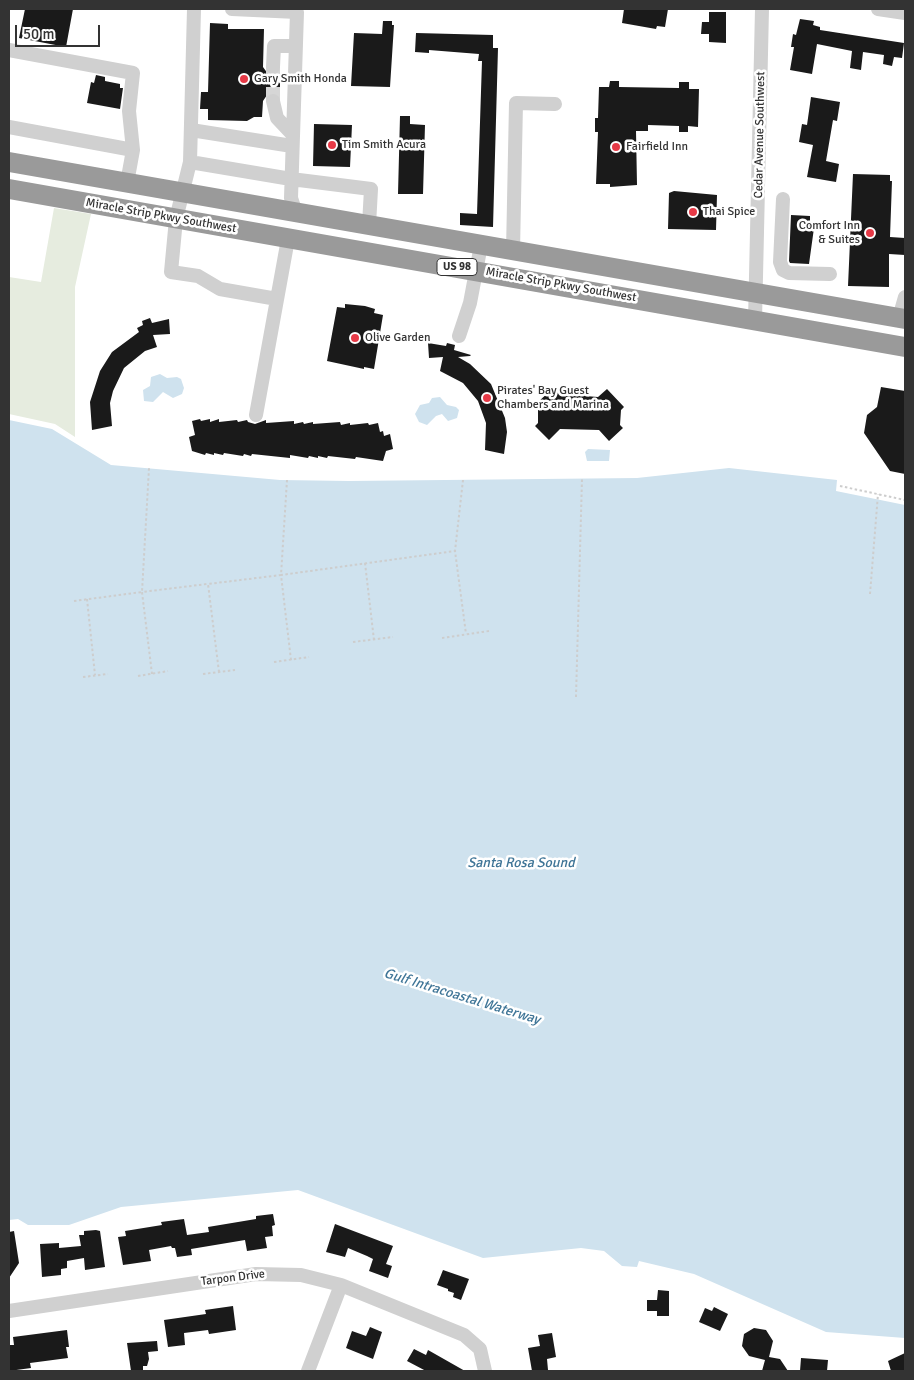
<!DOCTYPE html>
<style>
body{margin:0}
#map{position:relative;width:914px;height:1380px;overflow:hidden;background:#fff;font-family:Signika,sans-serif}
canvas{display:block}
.frame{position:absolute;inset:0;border:10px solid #333;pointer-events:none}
.scale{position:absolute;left:15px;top:25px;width:85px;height:22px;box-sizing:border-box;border:2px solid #333;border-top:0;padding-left:6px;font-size:15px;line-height:18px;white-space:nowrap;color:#333;-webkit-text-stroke:4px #fff;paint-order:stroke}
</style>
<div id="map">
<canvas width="914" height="1380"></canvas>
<div class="frame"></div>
<div class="scale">50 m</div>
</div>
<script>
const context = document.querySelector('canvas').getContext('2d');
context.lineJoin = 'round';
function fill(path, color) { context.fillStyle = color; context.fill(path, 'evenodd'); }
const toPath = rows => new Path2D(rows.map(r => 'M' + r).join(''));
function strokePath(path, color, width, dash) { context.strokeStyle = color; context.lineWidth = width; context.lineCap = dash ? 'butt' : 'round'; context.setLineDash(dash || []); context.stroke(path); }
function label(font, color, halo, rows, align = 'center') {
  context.font = font + ' Signika,sans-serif'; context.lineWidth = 5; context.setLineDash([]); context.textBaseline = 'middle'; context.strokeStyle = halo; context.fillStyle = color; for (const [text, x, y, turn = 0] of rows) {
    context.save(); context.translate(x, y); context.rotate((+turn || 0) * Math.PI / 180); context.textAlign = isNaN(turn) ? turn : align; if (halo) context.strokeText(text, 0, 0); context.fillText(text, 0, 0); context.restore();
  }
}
const green = toPath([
 [54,208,91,214,75,287,75,437,55,424,9,414,9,277,41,282]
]);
const water = toPath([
 [160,374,167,378,177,377,181,379,184,388,182,394,173,398,163,392,153,402,144,401,143,390,150,386,151,377],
 [440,397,447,405,456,407,459,410,457,418,448,421,442,414,436,416,427,425,419,422,415,414,420,405,429,403,432,398],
 [9,420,52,429,111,465,280,480,349,481,637,478,729,468,837,480,836,491,905,505,905,1338,826,1332,694,1274,639,1261,637,1267,622,1266,604,1251,581,1248,483,1258,298,1190,121,1207,69,1225,28,1225,18,1219,9,1220],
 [588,449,610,450,609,461,587,461,585,452]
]);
const building = toPath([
 [25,9,73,9,66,47,19,38],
 [624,9,668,9,665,27,657,26,656,29,622,23],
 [709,12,726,12,726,43,709,42,709,34,701,34,702,22,709,22],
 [800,19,814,21,813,25,820,27,820,30,904,43,902,58,894,57,892,66,883,64,884,55,863,52,861,70,850,68,852,51,817,44,812,74,790,70,794,47,791,47,793,34,796,35],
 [383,21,392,21,392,25,394,25,390,87,351,86,354,33,382,34],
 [210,23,228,24,228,29,264,29,263,67,268,74,272,76,280,72,280,95,271,92,267,95,263,101,262,117,254,117,247,121,208,120,208,109,200,109,201,92,208,92],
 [416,33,493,35,493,48,498,48,493,227,460,225,460,213,477,214,482,61,478,61,479,54,429,50,429,53,415,52],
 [96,75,105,77,105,81,120,84,120,88,123,88,120,109,87,103,91,82,94,83],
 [610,81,619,81,619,87,679,88,679,82,689,82,689,89,699,89,698,127,688,126,688,132,679,132,679,126,648,125,648,131,636,131,637,185,610,187,610,184,596,184,598,132,595,132,595,118,598,118,599,87,609,87],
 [811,97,840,102,837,121,833,120,826,161,839,164,836,182,807,177,813,145,799,142,802,124,807,125],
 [400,116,410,116,410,124,425,125,423,194,398,194],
 [314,124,352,125,350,167,313,166],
 [853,174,890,175,890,181,892,181,890,237,905,238,905,255,889,254,889,287,848,286],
 [674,191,717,195,716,230,668,229,669,193],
 [791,215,810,216,810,228,814,228,809,264,790,263,789,261],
 [345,304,365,306,375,309,374,313,383,315,374,369,364,367,364,369,327,361,337,307,345,308],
 [150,318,152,323,169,319,170,334,153,335,157,347,145,351,124,368,113,391,110,403,112,426,92,430,90,402,100,371,112,352,139,332,137,328,143,325,142,321],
 [428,343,446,346,447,343,455,345,454,350,471,355,470,356,458,357,470,364,491,384,505,418,507,432,504,454,485,450,486,423,478,401,463,383,440,371,443,357,429,358],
 [554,387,562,396,575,396,575,393,585,393,585,396,598,397,607,389,624,407,621,410,620,425,623,428,609,441,599,430,560,429,549,440,535,426,538,423,538,407,536,404],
 [881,387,905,391,905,474,890,471,864,433,867,415,877,407],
 [200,419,201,421,210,419,210,422,219,419,219,422,237,420,238,422,247,420,248,422,255,424,266,420,266,423,294,421,294,424,303,422,304,424,313,422,313,424,340,422,341,425,350,423,350,425,368,423,369,425,378,423,380,432,383,431,384,436,390,434,393,449,386,451,383,461,356,457,355,459,328,456,327,458,318,456,318,458,309,456,308,458,290,455,290,458,252,454,251,456,244,454,243,456,224,453,223,455,214,453,214,455,206,453,205,455,192,451,189,437,195,435,192,421],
 [273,1214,275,1225,272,1226,273,1236,265,1237,267,1248,247,1251,245,1240,191,1249,192,1255,177,1257,175,1248,172,1248,171,1246,149,1250,151,1261,123,1265,118,1237,126,1236,125,1231,162,1225,161,1222,184,1219,187,1235,209,1232,208,1227,256,1219,256,1216],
 [335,1224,393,1246,386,1264,392,1266,388,1278,369,1271,373,1259,367,1256,348,1248,345,1257,326,1252],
 [96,1230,100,1231,105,1267,85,1270,84,1258,67,1261,67,1268,61,1269,61,1275,42,1277,40,1244,59,1243,59,1248,81,1246,79,1235,84,1235,84,1231],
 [14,1231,19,1263,9,1278,9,1232],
 [443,1270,469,1279,461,1300,453,1297,454,1293,448,1291,448,1289,437,1285],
 [658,1290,669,1291,669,1316,657,1316,657,1311,647,1311,647,1300,657,1300],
 [233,1306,236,1330,209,1334,208,1330,184,1333,185,1345,168,1347,164,1320,206,1314,205,1310],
 [714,1307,728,1314,720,1331,699,1322,705,1308,712,1311],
 [370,1327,382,1332,373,1359,346,1348,352,1331,366,1336],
 [754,1328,766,1330,773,1341,769,1357,780,1359,788,1371,762,1371,765,1360,749,1356,742,1346,744,1334],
 [67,1330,69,1347,66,1347,68,1358,30,1363,31,1368,9,1371,9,1345,14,1345,13,1337],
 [552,1333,556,1357,547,1359,548,1370,532,1371,528,1348,540,1346,538,1335],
 [157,1341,158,1351,148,1352,149,1359,147,1366,143,1366,143,1371,131,1371,127,1343],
 [414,1349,426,1355,428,1350,465,1371,426,1371,407,1361],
 [905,1353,905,1371,891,1371,888,1361],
 [801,1358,828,1360,827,1371,800,1371]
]);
const minorTunnel = toPath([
 [273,101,273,67]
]);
const path = toPath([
 [463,480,455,551,466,634],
 [840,486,905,500],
 [365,563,374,640],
 [870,594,878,494],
 [87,599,95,675],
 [74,601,142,592,149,468],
 [442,638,489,631],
 [353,642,393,637],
 [291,660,281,575,455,551],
 [274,662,309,657],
 [219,672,208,584,281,575,287,480],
 [152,674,142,592,207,584],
 [203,674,235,670],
 [138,676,168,671],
 [83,677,108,674],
 [576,697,582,479]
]);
const minor = toPath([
 [194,9,190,162,176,219,171,272,198,276,220,289,277,299],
 [232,9,297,12,291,198,296,213],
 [878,9,905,13],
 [9,50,133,73,129,111,133,150],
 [273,67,274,46,296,46],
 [273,101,277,118,293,135],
 [9,127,133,150,127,183],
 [191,130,292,146],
 [190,162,291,179,371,189,369,225],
 [783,199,780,262,783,270,789,273,830,274],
 [513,251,516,103,555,104],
 [899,318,905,297],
 [755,321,762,9],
 [459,336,470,303,481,245],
 [256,415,288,239],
 [9,1311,256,1274,301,1275,341,1285,464,1335,480,1349,485,1371],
 [308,1371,341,1285]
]);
const highway = toPath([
 [9,162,905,319],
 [9,189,905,347]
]);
const markers = [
 [244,79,5,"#e63946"],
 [332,145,5,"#e63946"],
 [616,147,5,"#e63946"],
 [693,212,5,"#e63946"],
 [870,233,5,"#e63946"],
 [355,338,5,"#e63946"],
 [487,398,5,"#e63946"]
];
const shields = [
 [457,267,40]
];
const shieldNames = [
 ["US 98",457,267]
];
const poiNames = [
 ["Gary Smith Honda",254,79],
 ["Tim Smith Acura",342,145],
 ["Fairfield Inn",626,147],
 ["Thai Spice",703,212],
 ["Comfort Inn",860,226,"right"],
 ["& Suites",860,240,"right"],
 ["Olive Garden",365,338],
 ["Pirates' Bay Guest",497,391],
 ["Chambers and Marina",497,405]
];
const streetNames = [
 ["Cedar Avenue Southwest",760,135,-89],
 ["Miracle Strip Pkwy Southwest",161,216,10],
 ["Miracle Strip Pkwy Southwest",561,285,10],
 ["Tarpon Drive",233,1278,-7]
];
const waterNames = [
 ["Santa Rosa Sound",521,863],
 ["Gulf Intracoastal Waterway",462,997,17]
];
fill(green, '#e6ecdf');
fill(water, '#cfe2ee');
fill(building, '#1a1a1a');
strokePath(minorTunnel, '#d6d6d6', 14, [14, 7]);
strokePath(path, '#cdcdcd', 2, [2.5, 2.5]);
strokePath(minor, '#d0d0d0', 14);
strokePath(highway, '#9a9a9a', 20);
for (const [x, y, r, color] of markers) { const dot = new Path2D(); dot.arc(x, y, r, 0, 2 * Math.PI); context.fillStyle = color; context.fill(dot); strokePath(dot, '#fff', 2); }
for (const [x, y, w] of shields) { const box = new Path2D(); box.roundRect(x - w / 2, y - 8.5, w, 17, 4); context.fillStyle = '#fff'; context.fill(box); strokePath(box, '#333', 1); }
label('bold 11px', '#333', null, shieldNames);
label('12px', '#333', '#fff', poiNames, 'left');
label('12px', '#333', '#fff', streetNames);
label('italic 14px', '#3f7597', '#fff', waterNames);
</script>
